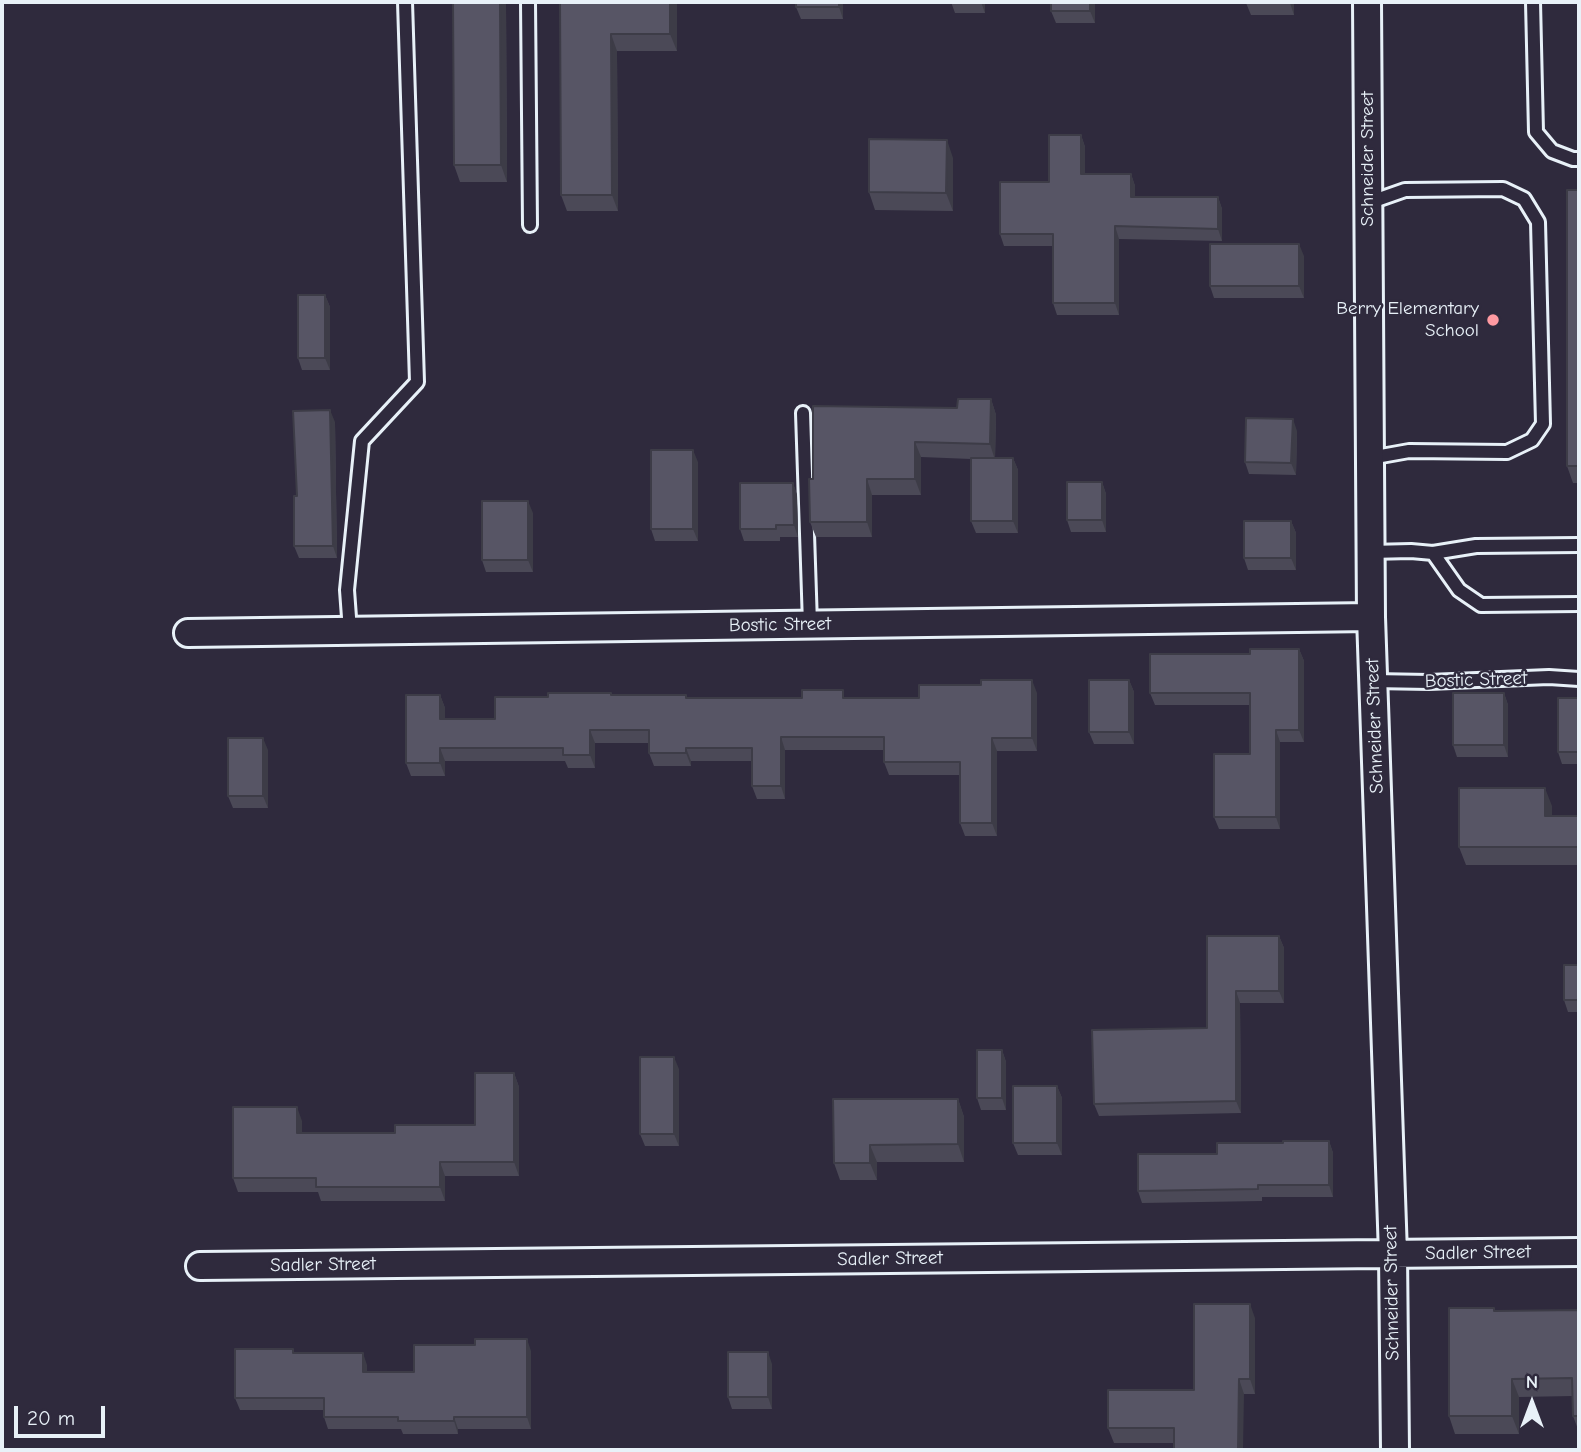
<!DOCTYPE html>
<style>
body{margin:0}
#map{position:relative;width:1581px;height:1452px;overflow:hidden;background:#2f2a3d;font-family:"Comic Neue",sans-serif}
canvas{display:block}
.frame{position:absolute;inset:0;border:4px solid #e8f1f8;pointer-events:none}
.north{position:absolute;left:1497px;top:1368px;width:70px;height:70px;-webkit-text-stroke:5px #2f2a3d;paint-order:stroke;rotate:0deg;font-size:19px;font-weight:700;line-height:28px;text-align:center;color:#e8f1f8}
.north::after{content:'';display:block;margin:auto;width:24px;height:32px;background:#e8f1f8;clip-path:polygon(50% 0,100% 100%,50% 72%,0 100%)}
.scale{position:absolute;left:14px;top:1406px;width:91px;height:32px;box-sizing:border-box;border:4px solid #e8f1f8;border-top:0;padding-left:9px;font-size:21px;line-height:24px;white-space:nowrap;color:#e8f1f8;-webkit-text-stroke:5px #2f2a3d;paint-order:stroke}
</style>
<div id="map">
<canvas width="1581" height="1452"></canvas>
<div class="frame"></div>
<div class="north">N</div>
<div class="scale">20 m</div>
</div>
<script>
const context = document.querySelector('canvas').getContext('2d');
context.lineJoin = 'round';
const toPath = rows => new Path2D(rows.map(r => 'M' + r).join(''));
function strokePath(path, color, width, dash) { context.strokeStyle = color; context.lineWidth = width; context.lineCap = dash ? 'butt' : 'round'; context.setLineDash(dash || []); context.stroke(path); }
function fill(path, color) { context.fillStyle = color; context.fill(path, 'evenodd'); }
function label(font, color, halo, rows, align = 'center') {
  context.font = font + ' "Comic Neue",sans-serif'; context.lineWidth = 5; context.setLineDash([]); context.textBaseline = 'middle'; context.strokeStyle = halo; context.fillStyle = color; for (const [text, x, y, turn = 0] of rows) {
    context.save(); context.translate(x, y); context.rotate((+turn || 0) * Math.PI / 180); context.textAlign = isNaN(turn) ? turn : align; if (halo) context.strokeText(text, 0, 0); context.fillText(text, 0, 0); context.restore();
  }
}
const service = toPath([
 [528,2,530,225],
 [1533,2,1536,132,1552,151,1573,159,1579,159],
 [1368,203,1405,190,1503,189,1524,199,1538,222,1543,424,1532,440,1507,452,1409,451,1370,458],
 [803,413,810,624],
 [1370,552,1411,551,1433,553,1476,546,1579,545],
 [1433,553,1459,590,1481,605,1579,604],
 [350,631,347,590,362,441,417,382,405,2],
 [1373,681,1429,682,1549,677,1579,679]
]);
const minor = toPath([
 [1367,2,1371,617,1393,1254,1395,1450],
 [188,633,1371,617],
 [200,1266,1579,1252]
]);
const wall = toPath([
 [453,2,506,2,507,182,460,182,454,165],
 [560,2,677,2,677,51,617,51,618,211,567,211,561,195],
 [843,2,843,19,801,19,796,7],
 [951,2,985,2,985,13,955,13],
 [1095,2,1095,23,1056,23,1051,11],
 [1294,2,1294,15,1251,15,1246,3],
 [1081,135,1085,147,1085,174,1131,174,1135,186,1135,197,1218,197,1222,209,1222,241,1119,239,1119,315,1057,315,1053,303,1053,246,1004,246,1000,234,1049,182],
 [953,158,953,211,875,210,869,192],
 [1579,190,1579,483,1573,483,1567,466],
 [1304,256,1304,298,1214,298,1210,286],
 [325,295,330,307,330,370,302,370,298,358],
 [991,399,996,415,995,458,1013,458,1018,470,1018,533,976,533,971,521,971,459,921,457,921,495,872,495,872,537,816,537,810,522,957,408],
 [335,422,337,558,299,558,294,546],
 [1297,431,1296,475,1249,474,1245,462],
 [698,462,698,541,655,541,651,529],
 [1102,482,1106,494,1106,532,1071,532,1067,520],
 [793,483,797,495,798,537,780,537,780,541,744,541,740,529],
 [533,513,533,572,486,572,482,560],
 [1291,521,1296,533,1296,570,1248,570,1244,558],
 [1299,649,1304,661,1304,742,1280,742,1280,829,1219,829,1214,817,1250,754,1250,705,1155,705,1150,693,1250,654],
 [1129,680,1134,692,1134,744,1094,744,1089,732],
 [1037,693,1037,751,997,751,997,836,965,836,960,823,960,775,889,775,884,762,884,750,785,750,785,799,757,799,752,786,752,761,691,761,691,766,654,766,649,753,649,743,595,743,595,768,568,768,565,761,445,761,445,776,411,776,406,763,440,695,445,708,445,719,495,719,548,697,611,695,687,698,919,698],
 [1504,693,1508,705,1508,757,1457,757,1453,745],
 [1579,698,1579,764,1562,764,1558,752],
 [268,750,268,808,233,808,228,796],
 [1552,806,1552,816,1579,816,1579,865,1466,865,1459,847],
 [1279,936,1284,948,1284,1003,1240,1003,1241,1113,1099,1116,1094,1104,1207,1028],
 [1579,965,1579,1012,1568,1012,1564,1000],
 [1002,1050,1006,1062,1006,1110,981,1110,977,1098],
 [679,1069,679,1146,645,1146,640,1134],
 [514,1073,519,1087,519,1176,445,1176,445,1201,321,1201,318,1192,238,1192,233,1178,302,1121,302,1133,395,1133,475,1125],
 [1057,1086,1062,1098,1062,1155,1018,1155,1013,1143],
 [958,1099,964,1117,964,1162,877,1162,877,1180,840,1180,834,1163],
 [1329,1141,1333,1153,1333,1197,1262,1197,1262,1201,1142,1203,1138,1191,1217,1154,1283,1143],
 [1579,1310,1579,1432,1573,1416,1573,1396,1519,1397,1519,1434,1455,1434,1449,1416,1496,1311],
 [1255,1318,1255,1394,1244,1394,1174,1443,1114,1443,1108,1428,1194,1390],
 [531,1351,531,1429,458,1429,458,1434,403,1434,401,1429,328,1429,324,1417,324,1410,240,1410,235,1398,295,1353,367,1365,367,1372,414,1372],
 [772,1364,772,1409,732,1409,728,1397]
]);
const shadedWall = toPath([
 [500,2,506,2,507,182,501,165],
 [670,2,677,2,677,51,670,34],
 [839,2,843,2,843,19,839,7],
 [981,2,985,2,985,13],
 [1090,2,1095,2,1095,23,1090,11],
 [1290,2,1294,2,1294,15,1290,3],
 [611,34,617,51,618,211,612,195],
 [1081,135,1085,147,1085,186,1081,174],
 [947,140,953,158,953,211,946,193],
 [1131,174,1135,186,1135,209,1131,197],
 [1218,197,1222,209,1222,241,1218,229],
 [1115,226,1119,239,1119,315,1115,303],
 [1299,244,1304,256,1304,298,1299,286],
 [325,295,330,307,330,370,325,358],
 [991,399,996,415,995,460,990,444],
 [330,410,335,422,337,558,333,546],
 [1293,419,1297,431,1296,475,1291,463],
 [915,442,921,457,921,495,915,479],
 [693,450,698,462,698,541,693,529],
 [1013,458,1018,470,1018,533,1013,521],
 [867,479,872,495,872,537,867,522],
 [1102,482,1106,494,1106,532,1102,520],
 [793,483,797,495,798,537,794,525],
 [528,501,533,513,533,572,528,560],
 [1291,521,1296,533,1296,570,1291,558],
 [1299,649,1304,661,1304,742,1299,730],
 [1032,680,1037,693,1037,751,1032,738],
 [1129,680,1134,692,1134,744,1129,732],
 [1504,693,1508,705,1508,757,1504,745],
 [440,695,445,708,445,732,440,719],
 [590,730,595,743,595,768,590,755],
 [1276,730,1280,742,1280,829,1276,817],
 [781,737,785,750,785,799,781,786],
 [263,738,268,750,268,808,263,796],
 [992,738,997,751,997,836,992,823],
 [440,748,445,761,445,776,440,763],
 [686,748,691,761,691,766,686,753],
 [1545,788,1552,806,1552,834,1545,816],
 [1279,936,1284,948,1284,1003,1279,991],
 [1236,991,1240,1003,1241,1113,1236,1101],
 [1002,1050,1006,1062,1006,1110,1002,1098],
 [674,1057,679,1069,679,1146,674,1134],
 [514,1073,519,1087,519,1176,514,1162],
 [1057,1086,1062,1098,1062,1155,1057,1143],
 [958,1099,964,1117,964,1162,958,1144],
 [297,1107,302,1121,302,1147,297,1133],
 [1329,1141,1333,1153,1333,1197,1329,1185],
 [870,1145,877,1162,877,1180,870,1163],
 [440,1162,445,1176,445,1201,440,1187],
 [1250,1304,1255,1318,1255,1394,1250,1379],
 [527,1339,531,1351,531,1429,527,1417],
 [768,1352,772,1364,772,1409,768,1397],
 [363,1353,367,1365,367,1384,363,1372],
 [1239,1379,1244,1394,1243,1450,1238,1450],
 [1512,1379,1519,1397,1519,1434,1512,1416],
 [454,1417,458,1429,458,1434,454,1421]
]);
const building = toPath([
 [453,2,500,2,501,165,454,165,453,2],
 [560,2,670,2,670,34,611,34,612,195,561,195,560,2],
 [796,2,839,2,839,7,796,7,796,2],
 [1051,2,1090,2,1090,11,1051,11,1051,2],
 [1246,2,1290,2,1290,3,1246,3,1246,2],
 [1049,135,1081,135,1081,174,1131,174,1131,197,1218,197,1218,229,1115,226,1115,303,1053,303,1053,234,1000,234,1000,182,1049,182,1049,135],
 [869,139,947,140,946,193,869,192,869,139],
 [1567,190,1579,190,1579,466,1567,466,1567,190],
 [1210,244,1299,244,1299,286,1210,286,1210,244],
 [298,295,325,295,325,358,298,358,298,295],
 [958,399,991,399,990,444,915,442,915,479,867,479,867,522,810,522,809,479,813,479,813,406,957,408,958,399],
 [330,410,333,546,294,546,294,496,297,496,293,411,330,410],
 [1246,418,1293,419,1291,463,1245,462,1246,418],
 [651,450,693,450,693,529,651,529,651,450],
 [971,458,1013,458,1013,521,971,521,971,458],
 [1067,482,1102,482,1102,520,1067,520,1067,482],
 [740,483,793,483,794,525,776,525,776,529,740,529,740,483],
 [482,501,528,501,528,560,482,560,482,501],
 [1244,521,1291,521,1291,558,1244,558,1244,521],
 [1250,649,1299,649,1299,730,1276,730,1276,817,1214,817,1214,754,1250,754,1250,693,1150,693,1150,654,1250,654,1250,649],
 [981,680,1032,680,1032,738,992,738,992,823,960,823,960,762,884,762,884,737,781,737,781,786,752,786,752,748,686,748,686,753,649,753,649,730,590,730,590,755,563,755,563,748,440,748,440,763,406,763,406,695,440,695,440,719,495,719,495,697,548,697,548,693,611,693,611,695,686,695,686,698,802,698,802,690,843,690,843,698,919,698,919,685,981,685,981,680],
 [1089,680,1129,680,1129,732,1089,732,1089,680],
 [1453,693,1504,693,1504,745,1453,745,1453,693],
 [1558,698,1579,698,1579,752,1558,752,1558,698],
 [228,738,263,738,263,796,228,796,228,738],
 [1459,788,1545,788,1545,816,1579,816,1579,847,1459,847,1459,788],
 [1207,936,1279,936,1279,991,1236,991,1236,1101,1094,1104,1092,1030,1207,1028,1207,936],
 [1564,965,1579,965,1579,1000,1564,1000,1564,965],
 [977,1050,1002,1050,1002,1098,977,1098,977,1050],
 [640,1057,674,1057,674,1134,640,1134,640,1057],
 [475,1073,514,1073,514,1162,440,1162,440,1187,316,1187,316,1178,233,1178,233,1107,297,1107,297,1133,395,1133,395,1125,475,1125,475,1073],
 [1013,1086,1057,1086,1057,1143,1013,1143,1013,1086],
 [833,1099,958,1099,958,1144,870,1145,870,1163,834,1163,833,1099],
 [1283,1141,1329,1141,1329,1185,1258,1185,1258,1189,1138,1191,1138,1154,1217,1154,1217,1143,1283,1143,1283,1141],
 [1194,1304,1250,1304,1250,1379,1239,1379,1238,1450,1174,1450,1174,1428,1108,1428,1108,1390,1194,1390,1194,1304],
 [1449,1308,1494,1308,1494,1311,1579,1310,1579,1416,1573,1416,1572,1378,1512,1379,1512,1416,1449,1416,1449,1308],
 [475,1339,527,1339,527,1417,454,1417,454,1421,398,1421,398,1417,324,1417,324,1398,235,1398,235,1349,293,1349,293,1353,363,1353,363,1372,414,1372,414,1345,475,1345,475,1339],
 [728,1352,768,1352,768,1397,728,1397,728,1352]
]);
const markers = [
 [1493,320,7,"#ff9aa2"]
];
const streetNames = [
 ["Schneider Street",1368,159,-90],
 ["Bostic Street",780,625,-1],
 ["Bostic Street",1476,680,-2],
 ["Schneider Street",1375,726,-92],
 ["Sadler Street",1478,1253,-1],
 ["Sadler Street",890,1259,-1],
 ["Sadler Street",323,1265,-1],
 ["Schneider Street",1392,1293,-91]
];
const poiNames = [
 ["Berry Elementary",1479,309],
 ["School",1479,331]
];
strokePath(service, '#e8f1f8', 18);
strokePath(minor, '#e8f1f8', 32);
strokePath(service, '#2f2a3d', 12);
strokePath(minor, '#2f2a3d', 26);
fill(wall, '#4b4957');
fill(shadedWall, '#3d3c47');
fill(building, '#575565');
strokePath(building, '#3d3c47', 2);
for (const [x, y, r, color] of markers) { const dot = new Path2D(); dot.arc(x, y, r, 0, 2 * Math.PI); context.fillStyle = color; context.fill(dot); strokePath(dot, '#2f2a3d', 2.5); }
label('19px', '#e8f1f8', '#2f2a3d', streetNames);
label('19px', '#e8f1f8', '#2f2a3d', poiNames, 'right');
</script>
